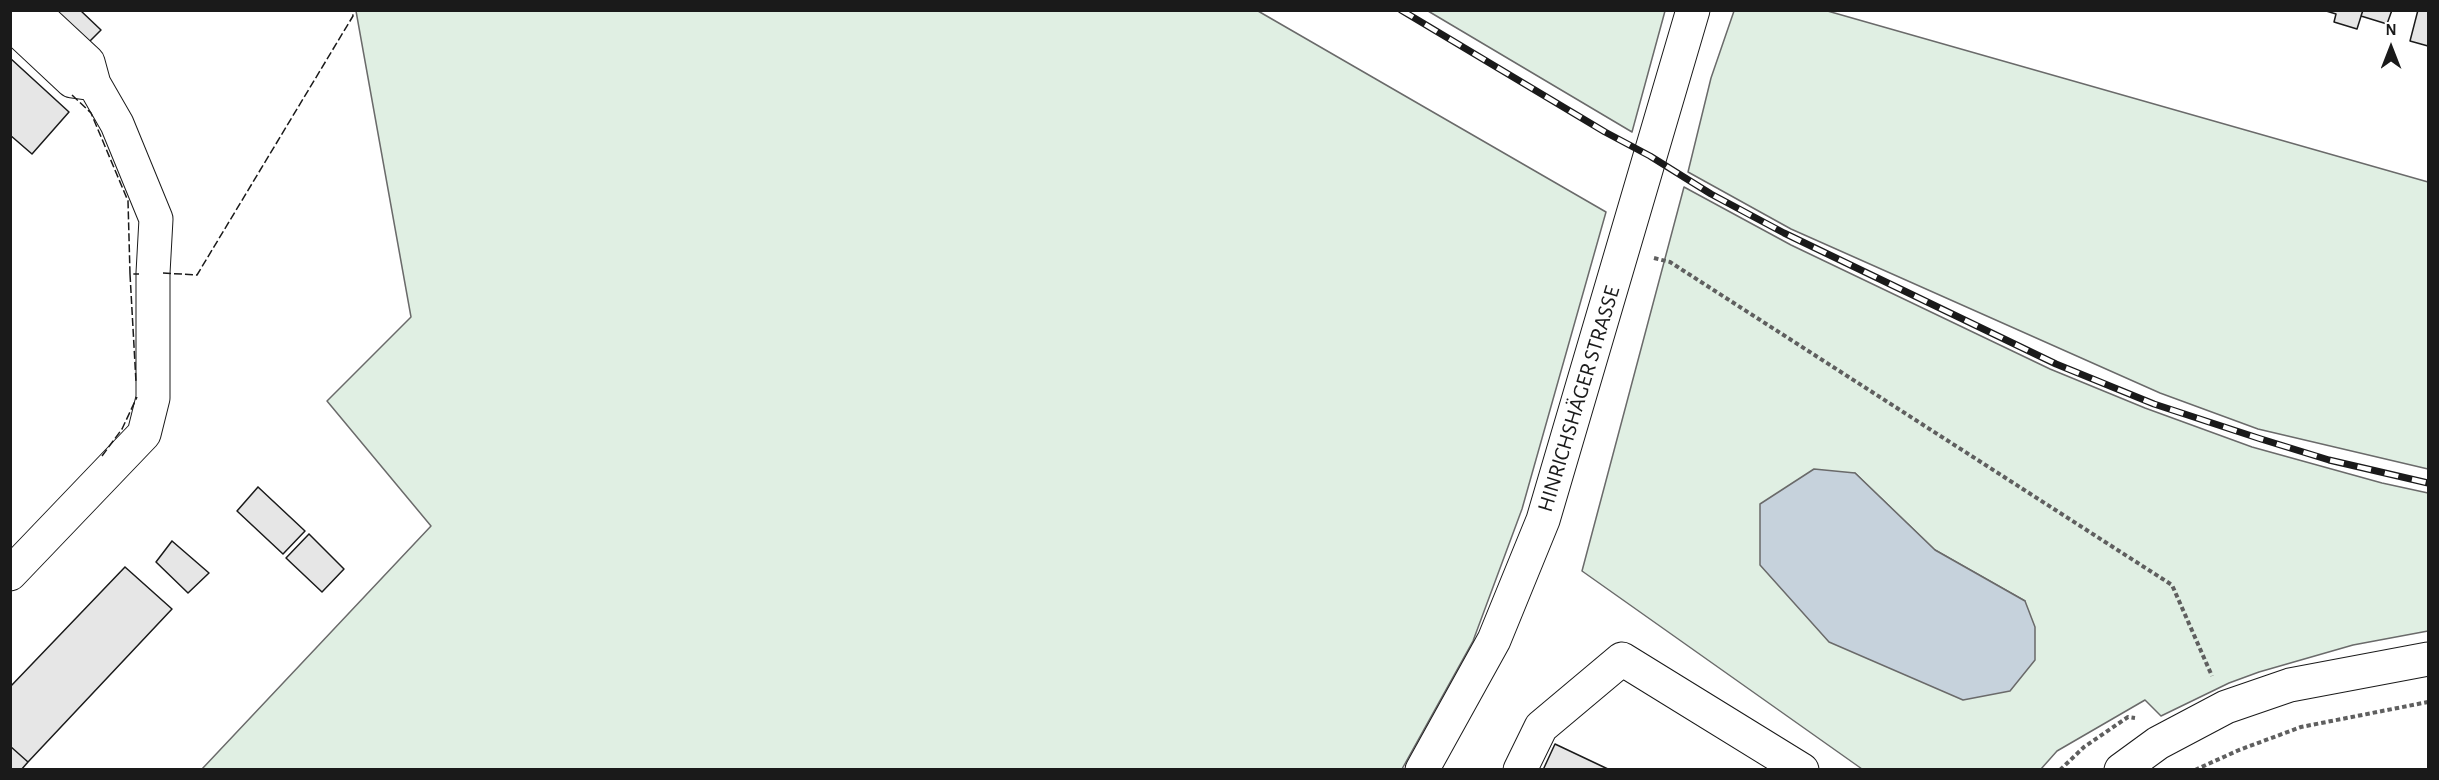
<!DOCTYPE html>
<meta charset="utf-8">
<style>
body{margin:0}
#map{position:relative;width:2439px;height:780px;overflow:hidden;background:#fff;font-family:"Alegreya Sans",sans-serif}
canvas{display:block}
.frame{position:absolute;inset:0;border:12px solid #1a1a1a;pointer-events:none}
.north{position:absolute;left:2361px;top:18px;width:60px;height:60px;-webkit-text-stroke:4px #fff;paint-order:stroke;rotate:0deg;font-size:16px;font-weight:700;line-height:24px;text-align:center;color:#1a1a1a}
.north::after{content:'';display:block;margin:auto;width:21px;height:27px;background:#1a1a1a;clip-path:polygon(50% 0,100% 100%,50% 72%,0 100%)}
</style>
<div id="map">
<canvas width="2439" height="780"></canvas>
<div class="frame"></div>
<div class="north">N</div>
</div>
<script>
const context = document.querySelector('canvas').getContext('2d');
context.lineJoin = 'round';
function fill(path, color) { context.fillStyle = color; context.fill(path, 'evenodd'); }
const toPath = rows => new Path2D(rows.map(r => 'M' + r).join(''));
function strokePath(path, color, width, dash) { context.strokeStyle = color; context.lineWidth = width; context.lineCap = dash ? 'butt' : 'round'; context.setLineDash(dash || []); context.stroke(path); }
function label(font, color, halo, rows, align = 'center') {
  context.font = font + ' "Alegreya Sans",sans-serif'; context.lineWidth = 4.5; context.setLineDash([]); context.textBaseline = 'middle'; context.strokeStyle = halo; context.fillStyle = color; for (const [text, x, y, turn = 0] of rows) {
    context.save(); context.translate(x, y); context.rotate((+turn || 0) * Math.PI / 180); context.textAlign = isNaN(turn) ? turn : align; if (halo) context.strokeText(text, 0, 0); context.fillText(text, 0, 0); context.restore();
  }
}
const green = toPath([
 [1824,10,2428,182,2428,469,2258,429,2160,393,1791,229,1688,172,1711,78,1734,11,1824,10],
 [356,11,1258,11,1606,212,1522,509,1473,641,1402,769,202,769,431,526,327,401,411,317,356,11],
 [1428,11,1665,11,1632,132,1428,11],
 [1684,187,1791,245,2050,369,2145,408,2252,447,2382,483,2428,493,2428,631,2353,645,2259,672,2229,683,2161,716,2145,700,2057,751,2041,769,1862,769,1582,571,1684,187],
 [1855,473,1935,550,2025,601,1761,504,1855,473]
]);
const water = toPath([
 [1814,469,1855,473,1935,550,2025,601,2035,627,2035,660,2010,691,1963,700,1829,642,1760,565,1760,504,1814,469]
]);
const building = toPath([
 [55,10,80,10,101,30,89,42,55,10],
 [2323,10,2363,10,2357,29,2334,22,2336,14,2323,10],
 [2363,10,2392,10,2387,24,2361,16,2363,10],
 [2418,10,2428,10,2428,46,2410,41,2418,10],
 [10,58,69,112,32,154,10,135,10,58],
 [258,487,305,531,283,554,237,511,258,487],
 [309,534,344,569,322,592,286,558,309,534],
 [172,541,209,573,188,593,156,562,172,541],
 [125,567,172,609,28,762,10,746,10,687,125,567],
 [1555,744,1610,770,1543,770,1555,744],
 [10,746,28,762,21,770,10,770,10,746]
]);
const path = toPath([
 [1654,258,1670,262,2172,585,2212,676],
 [2060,770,2084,747,2128,717,2135,718],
 [2195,770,2239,750,2301,727,2428,702]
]);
const minor = toPath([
 [10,23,72,81,94,84],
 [10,574,144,434,153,398,153,273,156,219,117,124,94,84,88,62,32,10],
 [1520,770,1541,727,1622,659,1802,770],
 [2121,770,2158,743,2226,707,2290,685,2428,659]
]);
const major = toPath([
 [1422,770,1494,640,1543,520,1693,10]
]);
const rail = toPath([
 [1401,10,1605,132,1650,156,1711,194,1784,233,2056,364,2154,404,2261,439,2329,460,2428,483]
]);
const fence = toPath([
 [72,95,91,113,128,201,130,274,139,274],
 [163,273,197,275,353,16,352,10],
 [130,274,136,382],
 [102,456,122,429,137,397]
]);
const streetNames = [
 ["HINRICHSHÄGER STRASSE",1579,399,-73]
];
fill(green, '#e0efe3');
strokePath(green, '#6a6a6a', 1.5);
fill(water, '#c6d2dc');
strokePath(water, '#6a6a6a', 1.5);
fill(building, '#e6e6e6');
strokePath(building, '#1a1a1a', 1.5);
strokePath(minor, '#1a1a1a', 35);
strokePath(major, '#1a1a1a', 35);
strokePath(path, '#5f5f5f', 4, [4.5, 3]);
strokePath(minor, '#fff', 33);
strokePath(major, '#fff', 33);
strokePath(rail, '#1a1a1a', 7);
strokePath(rail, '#fff', 4.5, [14]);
strokePath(fence, '#1a1a1a', 1.5, [8, 3]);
label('22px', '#1a1a1a', '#fff', streetNames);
</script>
